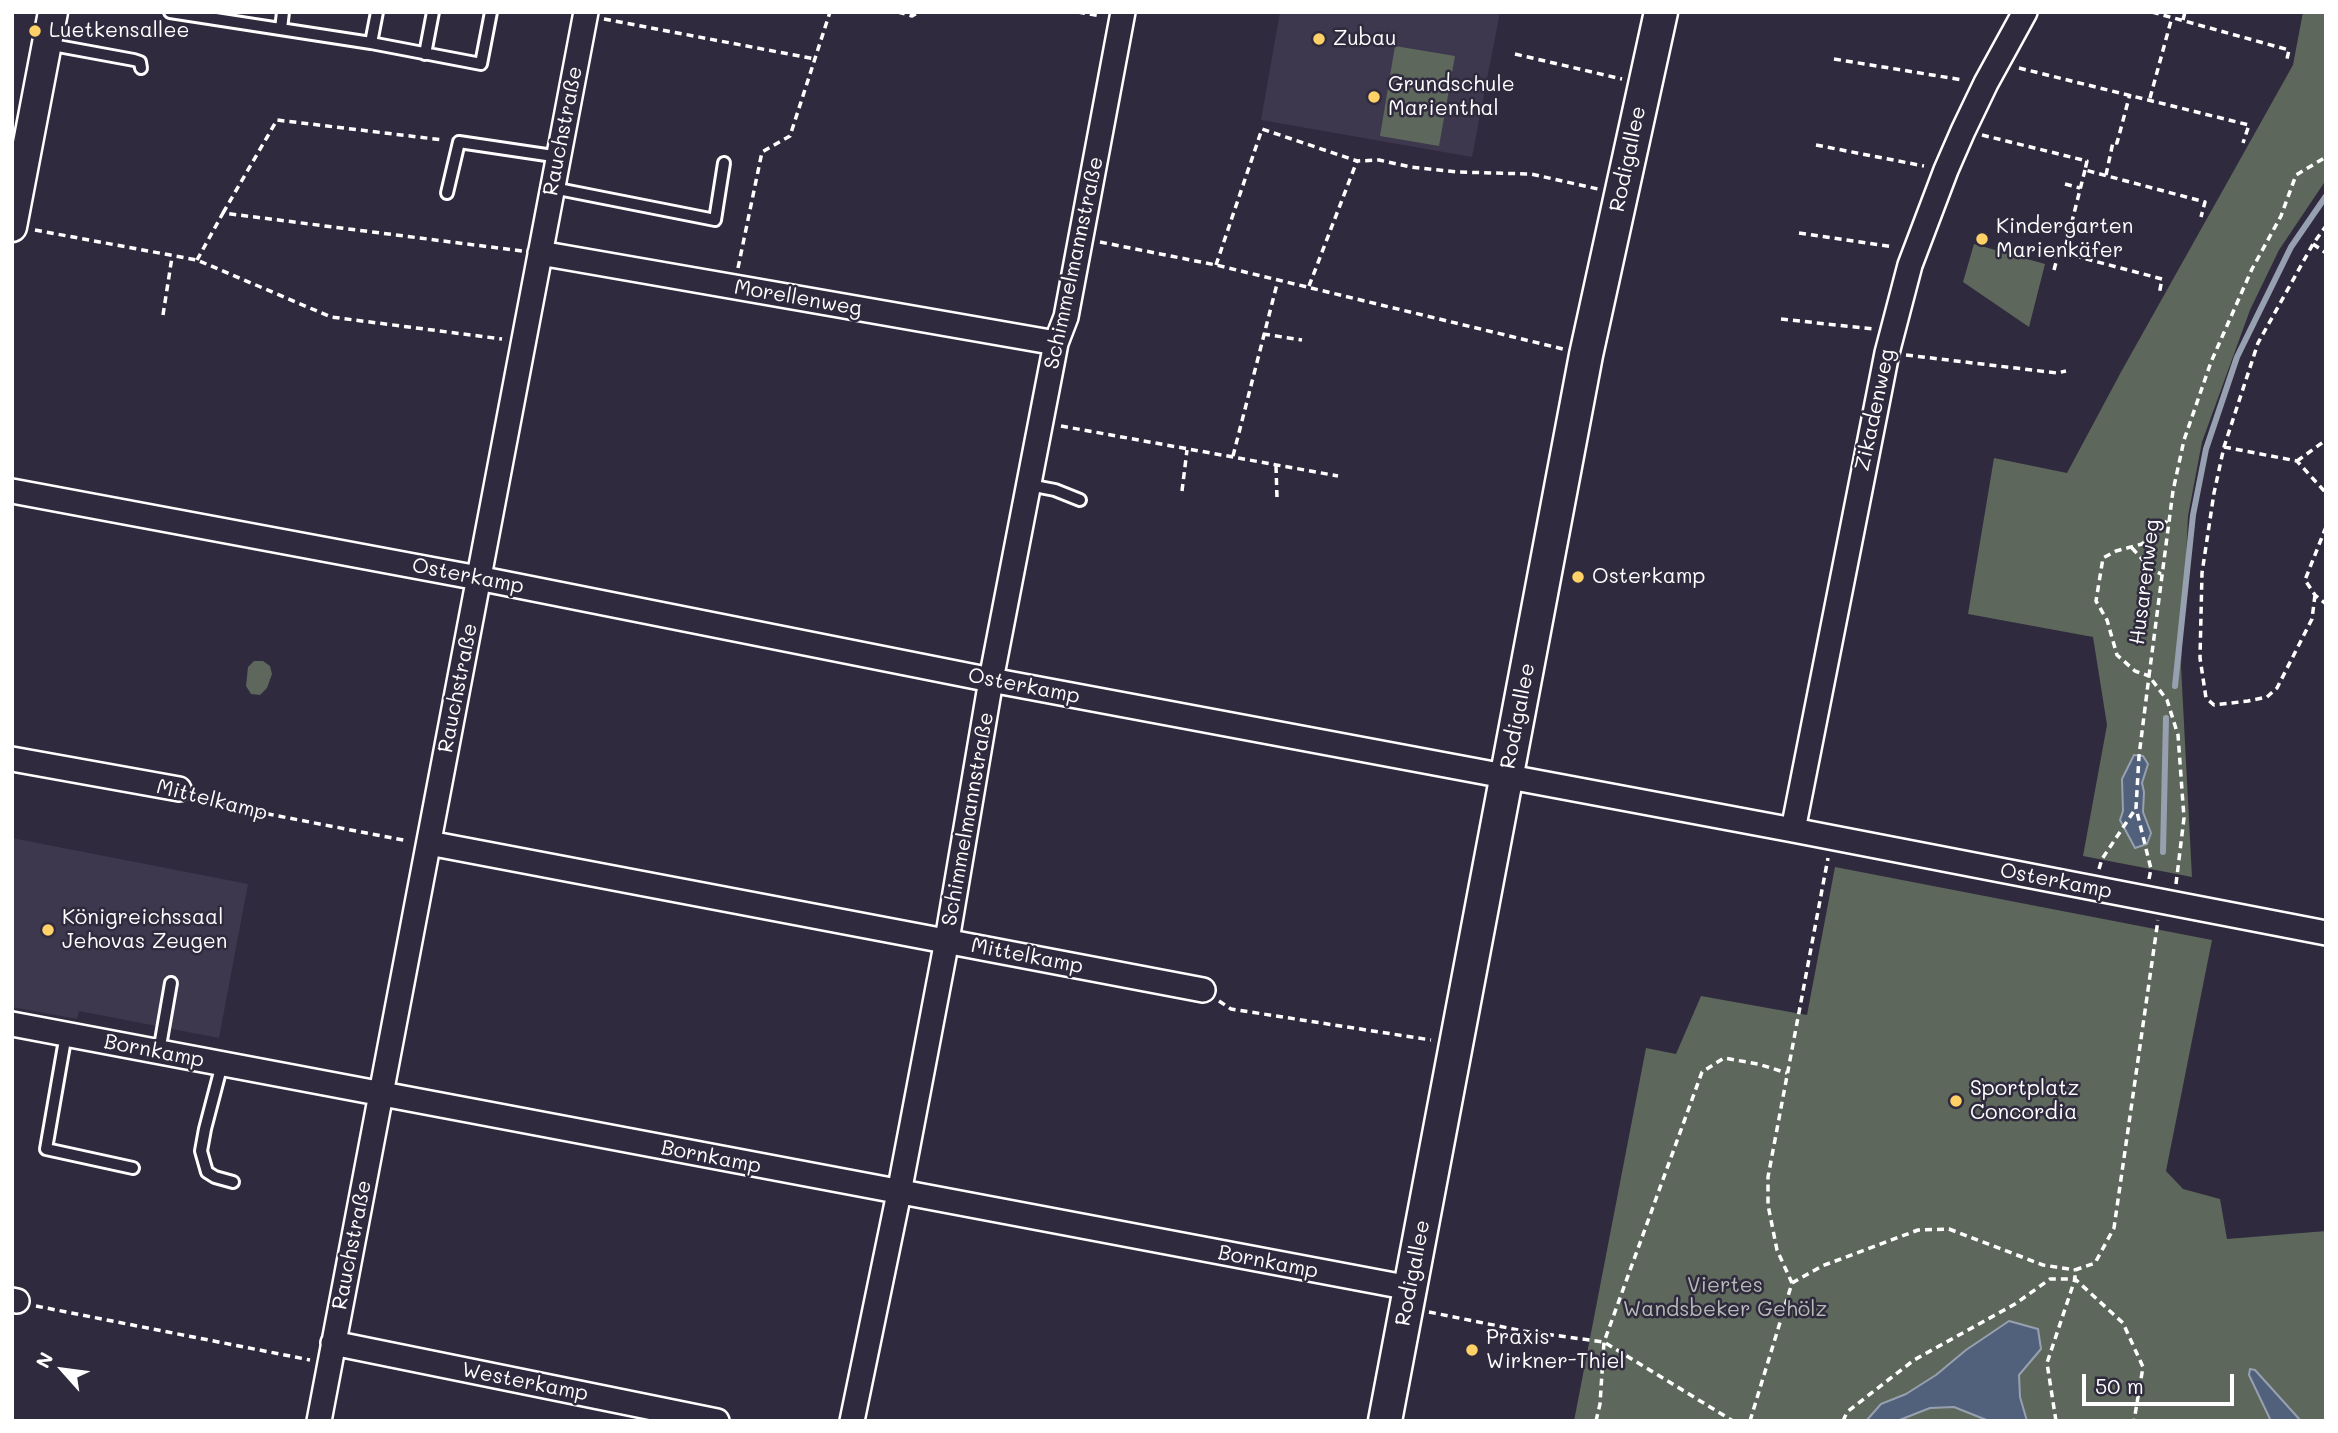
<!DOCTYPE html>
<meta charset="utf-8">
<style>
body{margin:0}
#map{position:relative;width:2338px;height:1433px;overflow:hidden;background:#2f2a3d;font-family:Mali,sans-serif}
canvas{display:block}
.frame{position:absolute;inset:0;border:14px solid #fff;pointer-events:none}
.north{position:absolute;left:28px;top:1335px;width:70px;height:70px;-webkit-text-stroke:5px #2f2a3d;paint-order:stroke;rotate:298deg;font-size:19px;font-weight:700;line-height:28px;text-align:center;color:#fff}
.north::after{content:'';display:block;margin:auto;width:24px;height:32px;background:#fff;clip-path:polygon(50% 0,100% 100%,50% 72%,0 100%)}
.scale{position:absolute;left:2082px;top:1374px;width:152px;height:32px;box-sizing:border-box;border:4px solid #fff;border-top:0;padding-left:9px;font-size:21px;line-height:24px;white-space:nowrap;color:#fff;-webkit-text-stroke:5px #2f2a3d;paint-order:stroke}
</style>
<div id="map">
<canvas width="2338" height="1433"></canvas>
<div class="frame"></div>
<div class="north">N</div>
<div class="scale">50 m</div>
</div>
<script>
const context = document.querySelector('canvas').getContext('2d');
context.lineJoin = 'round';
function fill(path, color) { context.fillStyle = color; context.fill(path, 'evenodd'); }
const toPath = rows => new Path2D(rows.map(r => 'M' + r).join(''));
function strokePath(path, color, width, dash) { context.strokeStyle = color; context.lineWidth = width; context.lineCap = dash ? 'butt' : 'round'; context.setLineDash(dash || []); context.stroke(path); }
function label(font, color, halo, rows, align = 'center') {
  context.font = font + ' Mali,sans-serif'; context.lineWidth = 5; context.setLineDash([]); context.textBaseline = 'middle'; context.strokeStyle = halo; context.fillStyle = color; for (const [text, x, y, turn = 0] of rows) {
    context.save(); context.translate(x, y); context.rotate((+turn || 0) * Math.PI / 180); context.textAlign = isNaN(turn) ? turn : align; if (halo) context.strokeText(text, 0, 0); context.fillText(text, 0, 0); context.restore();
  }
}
const built = toPath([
 [1280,12,1500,12,1472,157,1261,120],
 [12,838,248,884,219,1038,79,1011,77,1019,12,1007]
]);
const green = toPath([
 [2303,12,2326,12,2326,180,2279,250,2250,310,2202,442,2188,516,2181,666,2192,877,2083,856,2107,725,2093,637,1968,614,1994,458,2067,473,2121,372,2293,65],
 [1395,46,1455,56,1439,146,1380,136],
 [1974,244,2045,264,2029,327,1963,282],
 [263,661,270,666,272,674,267,688,260,695,251,694,246,686,248,667,254,661],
 [1835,867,2212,940,2166,1171,2183,1189,2220,1199,2227,1239,2326,1231,2326,1421,2027,1421,2020,1397,2019,1375,2041,1349,2009,1321,1966,1350,1936,1375,1906,1394,1881,1404,1866,1421,1574,1421,1646,1048,1676,1054,1701,996,1807,1015],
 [1954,1407,1989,1421,1897,1421,1930,1408]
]);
const water = toPath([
 [2134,755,2143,756,2148,764,2142,783,2144,792,2143,812,2151,833,2147,844,2135,848,2120,820,2123,811,2122,779,2134,755],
 [2009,1321,2038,1329,2041,1349,2019,1375,2020,1397,2027,1421,1989,1421,1954,1407,1930,1408,1897,1421,1866,1421,1881,1404,1906,1394,1936,1375,1966,1350,2009,1321],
 [2250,1369,2255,1370,2301,1421,2271,1421,2249,1375,2250,1369]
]);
const stream = toPath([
 [2175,686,2193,515,2206,449,2237,357,2291,247,2326,196],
 [2163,852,2166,718]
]);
const path = toPath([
 [898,12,912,16,919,12],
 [1078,12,1100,16],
 [2152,12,2289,50,2286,63],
 [604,19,815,59],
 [2183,20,2185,12],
 [1515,54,1622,79],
 [1834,59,1963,80],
 [2019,68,2249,125,2243,143],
 [2150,98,2172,17],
 [1982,135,2087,161,2085,170,2205,202,2201,217],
 [1816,145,1924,166],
 [2085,170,2064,253,2162,279,2159,295],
 [2106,175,2113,142,2117,143,2130,94],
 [2065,184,2080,188],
 [223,213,277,120,443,140],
 [35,230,197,260,331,317,502,339],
 [1799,233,1894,247],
 [1100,242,1216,265,1563,349],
 [2313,244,2326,253],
 [197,260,223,213,522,251],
 [1216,265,1262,129,1357,161,1379,160,1411,167,1457,172,1531,174,1598,189],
 [738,268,762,152,790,136,830,12],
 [2054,270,2059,251,2064,253],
 [1309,286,1357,161],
 [163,315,172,257],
 [1781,319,1873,329],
 [1263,334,1302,340],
 [1906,355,2057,373,2066,371],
 [1061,426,1338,476],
 [2224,447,2297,461,2326,493],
 [1233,456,1278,280],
 [2297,461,2326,440],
 [1276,466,1277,498],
 [1182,491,1187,450],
 [2326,527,2305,580,2315,595,2326,604],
 [2132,548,2151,569,2161,574],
 [2315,595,2312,619,2277,688,2267,697,2248,701,2214,705,2206,698,2200,658,2202,573,2214,493,2224,447,2258,343,2313,244,2326,226],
 [197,797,211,803,408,841],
 [2099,869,2102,859,2136,808],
 [2149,879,2151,869,2136,808,2139,756,2149,676,2135,671,2117,655,2107,620,2096,601,2103,558,2116,551,2142,544,2167,521],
 [2176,884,2184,818,2178,735,2167,700,2149,676,2173,491,2184,440,2211,362,2252,269,2281,216,2296,175,2326,157],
 [1219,1001,1231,1009,1431,1040],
 [1792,1283,1822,1266,1918,1230,1949,1229,2043,1265,2075,1270],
 [36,1306,310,1360],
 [1429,1312,1523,1331,1604,1342,1733,1421],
 [1596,1421,1600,1404,1604,1342,1702,1072,1724,1058,1758,1064,1787,1073],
 [1750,1421,1792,1283,1777,1250,1768,1205,1768,1177,1828,858],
 [1843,1421,1847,1412,1914,1360,2015,1304,2050,1279,2075,1279,2123,1323,2143,1367,2134,1421],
 [2056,1421,2047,1363,2075,1279,2075,1270,2095,1263,2114,1228,2158,920]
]);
const service = toPath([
 [170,12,371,43,481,64,491,12],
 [281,29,283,12],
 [371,43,377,12],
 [47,44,134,60,140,62,141,68],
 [425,54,433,12],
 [553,188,715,220,724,163],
 [447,193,459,142,560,157],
 [1029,485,1055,490,1080,500],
 [66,1034,46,1149,133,1168],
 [159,1052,171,983],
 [222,1064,205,1129,201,1151,207,1172,215,1177,233,1182]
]);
const minor = toPath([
 [540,253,1056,343],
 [12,491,478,578,991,680,1793,830,2326,933],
 [12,759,179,789],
 [1793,830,1887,353,1910,265,1946,170,1963,131,1986,83,2025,12],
 [429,843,1203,990],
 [12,1024,1410,1288],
 [12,1300,17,1301],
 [333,1343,717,1421],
 [319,1421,586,12],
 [852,1421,899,1193,947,940,991,680,1056,343,1066,317,1123,12]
]);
const tertiary = toPath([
 [12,227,53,12]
]);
const secondary = toPath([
 [1385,1421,1586,355,1661,12]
]);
const markers = [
 [35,31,7,"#ffd166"],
 [1319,39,7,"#ffd166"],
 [1374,97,7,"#ffd166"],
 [1982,239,7,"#ffd166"],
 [1578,577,7,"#ffd166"],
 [48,930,7,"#ffd166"],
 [1956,1101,7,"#ffd166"],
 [1472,1350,7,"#ffd166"]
];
const poiNames = [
 ["Luetkensallee",49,31],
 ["Zubau",1333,39],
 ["Grundschule",1388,85],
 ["Marienthal",1388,109],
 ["Kindergarten",1996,227],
 ["Marienkäfer",1996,251],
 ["Osterkamp",1592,577],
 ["Königreichssaal",62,918],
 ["Jehovas Zeugen",62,942],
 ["Sportplatz",1970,1089],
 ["Concordia",1970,1113],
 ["Praxis",1486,1338],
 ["Wirkner-Thiel",1486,1362]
];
const streetNames = [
 ["Rauchstraße",563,131,-79],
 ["Rodigallee",1628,159,-78],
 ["Schimmelmannstraße",1074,263,-78],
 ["Morellenweg",798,298,10],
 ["Zikadenweg",1875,410,-78],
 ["Osterkamp",468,576,11],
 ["Husarenweg",2145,582,-83],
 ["Osterkamp",1024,686,11],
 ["Rauchstraße",458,688,-79],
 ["Rodigallee",1518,716,-79],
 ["Mittelkamp",212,800,14],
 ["Schimmelmannstraße",968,819,-80],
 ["Osterkamp",2056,881,11],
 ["Mittelkamp",1027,956,11],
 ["Bornkamp",154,1051,11],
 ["Bornkamp",711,1157,11],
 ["Rauchstraße",352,1245,-79],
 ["Bornkamp",1268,1262,11],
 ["Rodigallee",1413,1273,-79],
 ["Westerkamp",525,1382,11]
];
const parkNames = [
 ["Viertes",1725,1286],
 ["Wandsbeker Gehölz",1725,1310]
];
fill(built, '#3e384e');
fill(green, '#5d675b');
fill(water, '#51607b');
strokePath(water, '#97a0b0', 2);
strokePath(stream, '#97a0b0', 6);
strokePath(service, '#fff', 16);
strokePath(minor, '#fff', 28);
strokePath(tertiary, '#fff', 33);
strokePath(secondary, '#fff', 37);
strokePath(path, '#fff', 3.5, [7, 5]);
strokePath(service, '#2f2a3d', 10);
strokePath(minor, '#2f2a3d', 23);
strokePath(tertiary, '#2f2a3d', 28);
strokePath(secondary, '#2f2a3d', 32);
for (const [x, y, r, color] of markers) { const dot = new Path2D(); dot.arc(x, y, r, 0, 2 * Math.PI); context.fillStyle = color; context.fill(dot); strokePath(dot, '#2f2a3d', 2.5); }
label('21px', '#fff', '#2f2a3d', poiNames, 'left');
label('21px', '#fff', '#2f2a3d', streetNames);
label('21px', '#b6bbb5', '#2f2a3d', parkNames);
</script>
